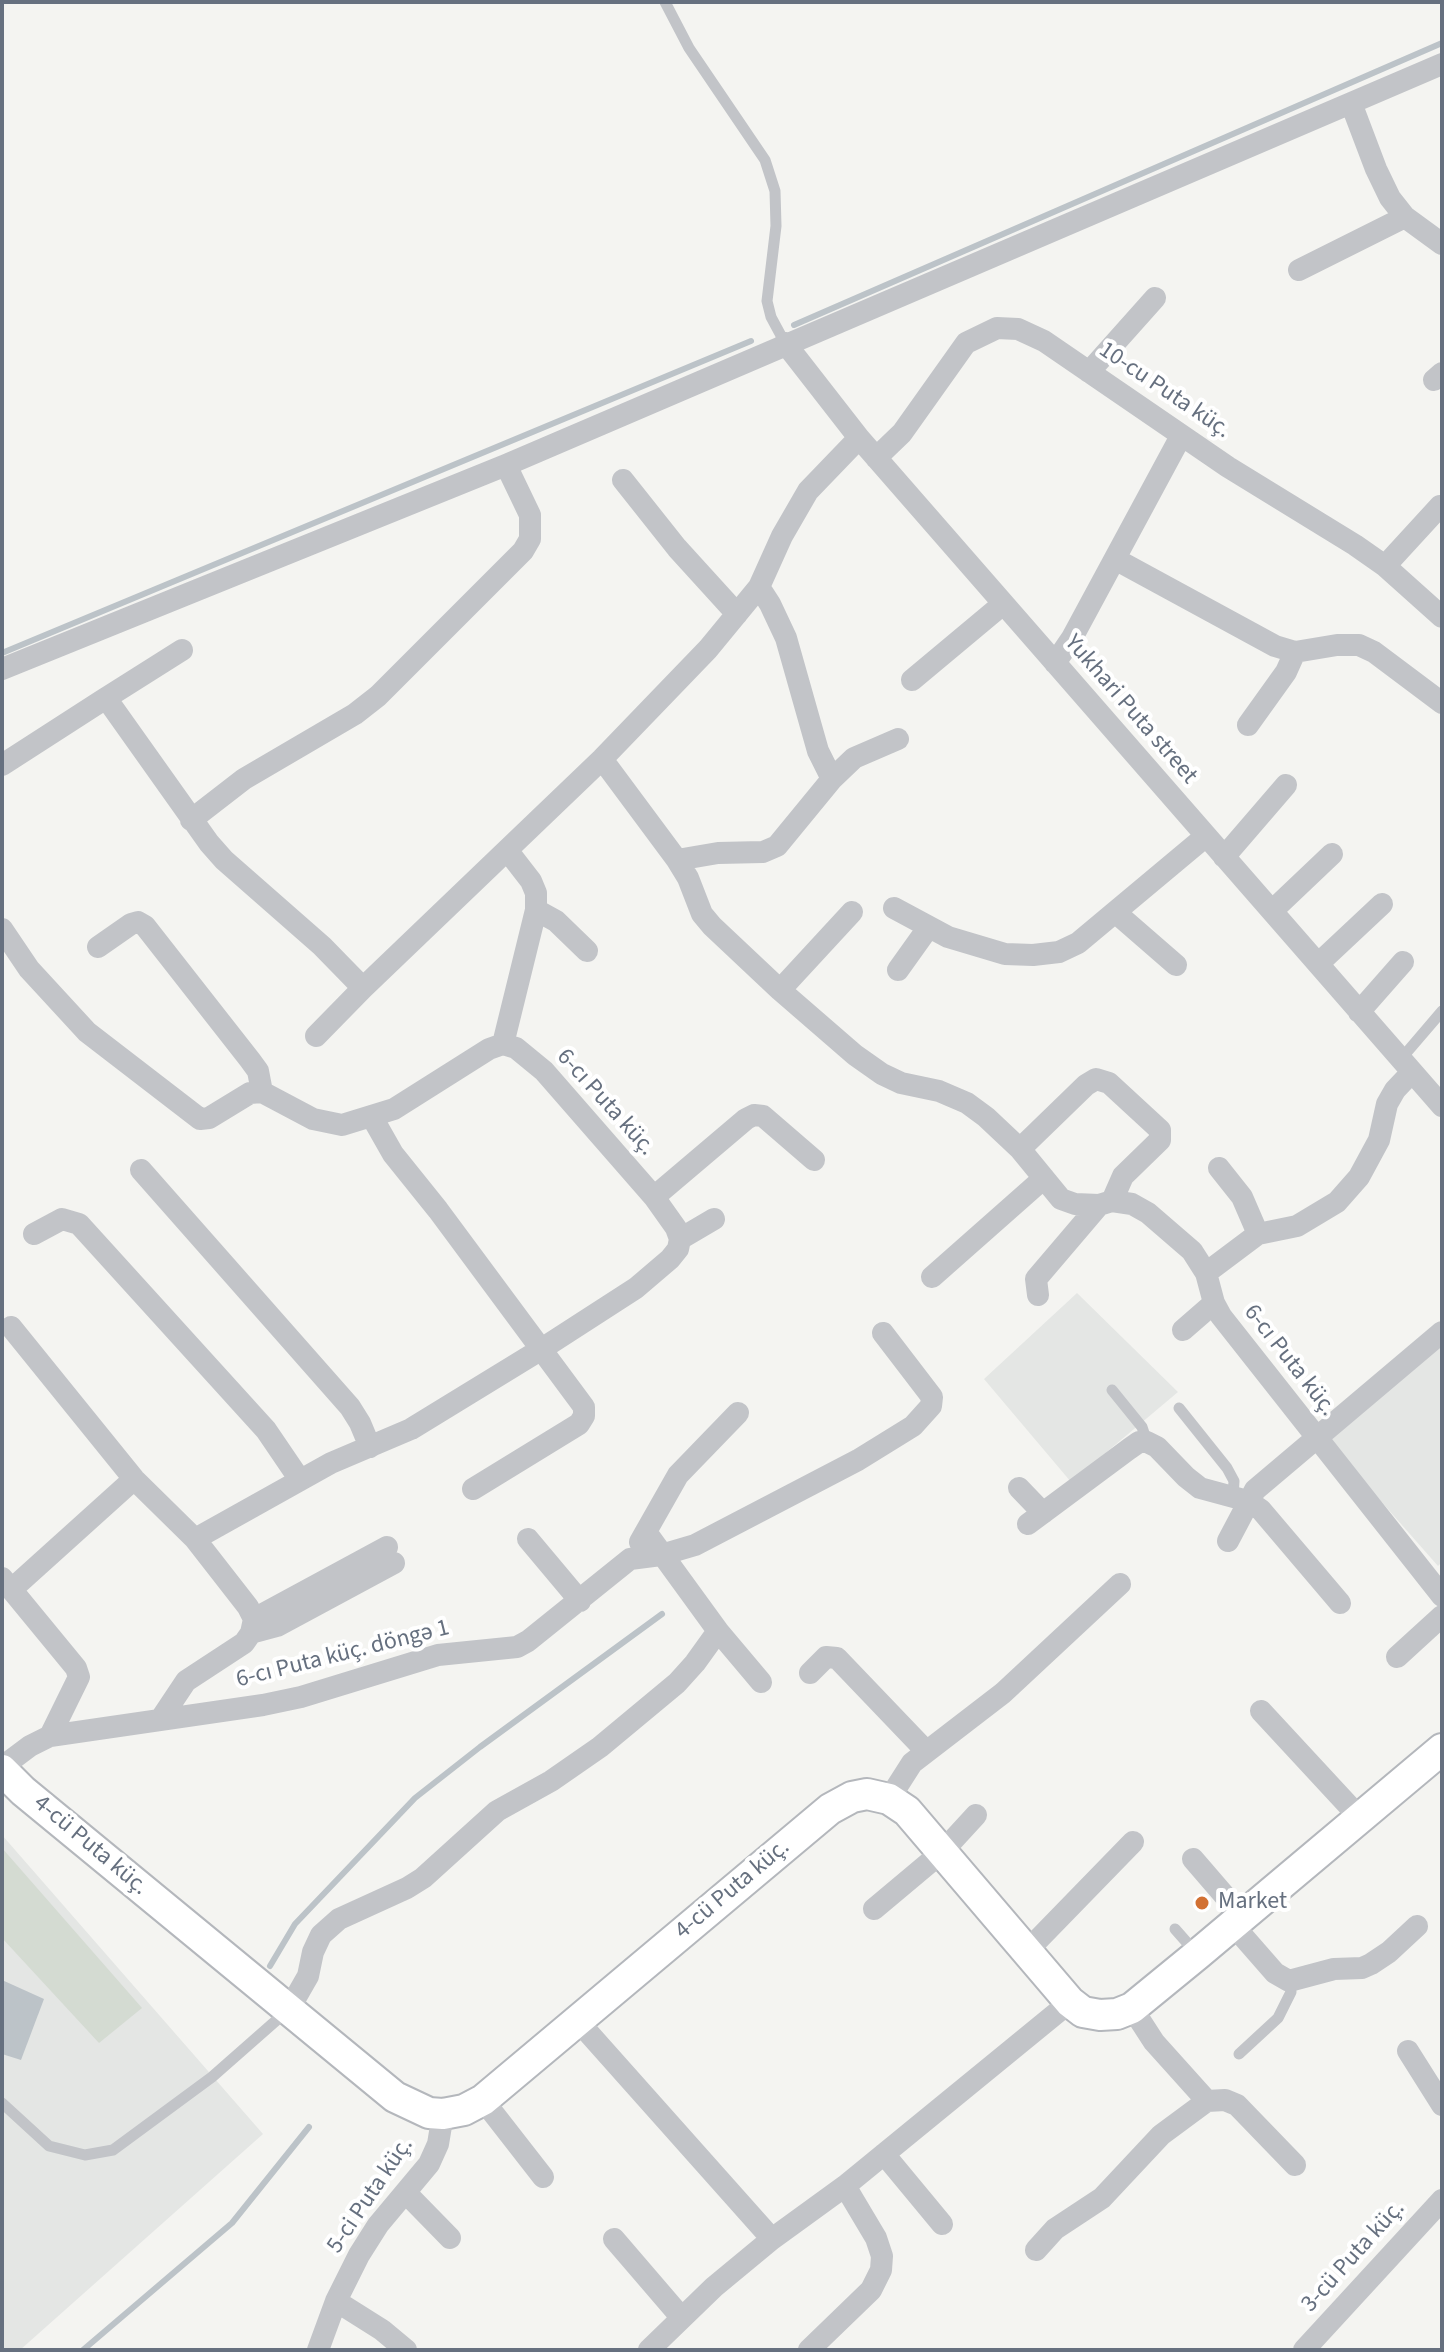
<!DOCTYPE html>
<meta charset="utf-8">
<style>
body{margin:0}
#map{position:relative;width:1444px;height:2352px;overflow:hidden;background:#f4f4f1;font-family:"Source Sans 3",sans-serif}
canvas{display:block}
.frame{position:absolute;inset:0;border:4px solid #66707f;pointer-events:none}
</style>
<div id="map">
<canvas width="1444" height="2352"></canvas>
<div class="frame"></div>
</div>
<script>
const context = document.querySelector('canvas').getContext('2d');
context.lineJoin = 'round';
function fill(path, color) { context.fillStyle = color; context.fill(path, 'evenodd'); }
const toPath = rows => new Path2D(rows.map(r => 'M' + r).join(''));
function strokePath(path, color, width, dash) { context.strokeStyle = color; context.lineWidth = width; context.lineCap = dash ? 'butt' : 'round'; context.setLineDash(dash || []); context.stroke(path); }
function label(font, color, halo, rows, align = 'center') {
  context.font = font + ' "Source Sans 3",sans-serif'; context.lineWidth = 8; context.setLineDash([]); context.textBaseline = 'middle'; context.strokeStyle = halo; context.fillStyle = color; for (const [text, x, y, turn = 0] of rows) {
    context.save(); context.translate(x, y); context.rotate((+turn || 0) * Math.PI / 180); context.textAlign = isNaN(turn) ? turn : align; if (halo) context.strokeText(text, 0, 0); context.fillText(text, 0, 0); context.restore();
  }
}
const built = toPath([
 [1077,1293,1178,1392,1071,1482,984,1379],
 [1442,1345,1442,1562,1438,1566,1328,1441],
 [2,1835,263,2134,20,2350,2,2350]
]);
const green = toPath([
 [2,1848,142,2008,99,2043,2,1938]
]);
const water = toPath([
 [2,1980,44,1999,21,2060,2,2054]
]);
const stream = toPath([
 [794,325,1442,43],
 [2,653,751,341],
 [270,1966,295,1924,415,1798,480,1747,662,1614],
 [83,2350,232,2223,309,2127]
]);
const lane = toPath([
 [665,2,689,48,765,160,775,191,776,226,767,301,771,317,785,343],
 [1401,1059,1442,1011],
 [1112,1390,1142,1427,1147,1442],
 [1179,1408,1227,1468,1234,1481,1233,1497],
 [1175,1929,1197,1954],
 [1239,2054,1278,2018,1291,1992,1289,1981],
 [2,2103,49,2146,85,2155,113,2150,212,2077,287,2011]
]);
const street = toPath([
 [1351,103,1376,169,1390,198,1405,217,1442,244],
 [1299,270,1405,217],
 [785,343,859,438,1442,1106],
 [1089,372,1155,298],
 [1434,380,1442,373],
 [876,458,902,433,966,343,997,328,1018,329,1044,341,1228,467,1355,545,1385,566,1442,617],
 [623,480,677,548,737,614],
 [1115,559,1275,646,1295,652,1337,645,1359,645,1374,652,1442,703],
 [1385,566,1440,506],
 [759,587,770,604,786,638,818,751,832,779],
 [1055,663,1072,638,1181,436],
 [2,669,506,465,1442,64],
 [912,680,1003,604],
 [106,698,182,650],
 [1248,725,1286,672,1295,652],
 [602,759,677,860,688,878,702,914,712,926,780,990,855,1055,882,1074,901,1083,939,1091,967,1103,986,1117,1020,1149,1061,1199,1075,1204,1099,1205,1112,1201,1132,1204,1148,1213,1192,1251,1206,1273,1214,1303,1221,1316,1442,1596],
 [2,765,106,698,209,843,224,860,322,946,363,988,602,759,708,649,759,587,782,536,808,491,859,438],
 [191,820,244,779,355,714,378,696,523,551,530,539,530,515,506,465],
 [1224,857,1286,785],
 [677,860,718,853,763,852,777,846,832,779,854,758,898,739],
 [894,908,948,937,1005,954,1033,955,1059,952,1078,943,1206,836],
 [536,910,556,921,587,951],
 [1272,911,1332,854],
 [1115,912,1176,965],
 [2,929,29,969,87,1032,200,1119,209,1118,250,1093,262,1092,313,1119,342,1125,394,1109,489,1049,503,1044,516,1048,544,1071,654,1197,676,1228,680,1239,678,1249,670,1259,636,1288,540,1350,411,1429,331,1463,195,1539],
 [98,947,131,924,138,922,145,926,250,1060,258,1071,262,1092],
 [1318,964,1382,904],
 [898,970,928,928],
 [780,990,852,912],
 [1359,1012,1403,962],
 [316,1036,363,988],
 [503,1044,536,910,536,893,531,881,507,850],
 [372,1117,393,1154,438,1210,584,1407,584,1416,579,1424,473,1489],
 [1020,1149,1086,1085,1096,1079,1109,1083,1160,1130,1160,1140,1123,1176,1112,1201],
 [1219,1168,1242,1197,1258,1234],
 [141,1170,350,1407,360,1423,370,1447],
 [654,1197,746,1119,754,1115,763,1116,814,1160],
 [34,1234,62,1219,79,1224,266,1430,300,1480],
 [680,1239,714,1219],
 [1206,1273,1258,1234,1297,1226,1337,1202,1359,1177,1379,1140,1387,1104,1395,1090,1412,1072],
 [932,1277,1044,1178],
 [1038,1295,1036,1279,1099,1205],
 [11,1327,134,1479,195,1539,248,1607,254,1619,251,1633,244,1643,186,1681,160,1720],
 [1183,1330,1214,1303],
 [1019,1488,1043,1513],
 [1028,1524,1129,1449,1139,1442,1147,1442,1157,1447,1186,1477,1200,1488,1248,1501,1261,1510,1340,1603],
 [528,1539,580,1601],
 [1228,1541,1255,1490,1442,1332],
 [640,1542,678,1475,738,1413],
 [2,1578,76,1668,79,1677,50,1736],
 [12,1589,134,1479],
 [254,1619,387,1547],
 [718,1631,761,1682],
 [251,1633,277,1626,394,1563],
 [1397,1657,1442,1616],
 [810,1673,826,1657,837,1658,926,1751],
 [1261,1711,1361,1819],
 [2,1767,30,1746,50,1736,263,1705,301,1697,438,1655,517,1647,528,1641,630,1559,661,1555,695,1545,858,1460,913,1426,931,1406,932,1397,883,1333],
 [889,1799,912,1763,1003,1693,1120,1584],
 [1193,1859,1243,1917],
 [874,1909,942,1852,976,1815],
 [1233,1925,1275,1973,1289,1981,1334,1969,1362,1968,1371,1964,1389,1952,1417,1926],
 [1026,1952,1133,1842],
 [288,2011,308,1976,313,1952,321,1935,339,1919,407,1888,423,1878,497,1811,551,1781,600,1747,677,1683,695,1663,718,1631,646,1532],
 [577,2020,772,2239],
 [1408,2051,1442,2105],
 [483,2100,543,2177],
 [1207,2101,1225,2100,1237,2105,1295,2165],
 [884,2154,942,2224],
 [406,2193,450,2238],
 [614,2239,681,2317],
 [1036,2250,1055,2229,1102,2198,1161,2135,1207,2101,1154,2042,1132,2008],
 [336,2301,382,2330,406,2350],
 [318,2350,336,2301,359,2255,378,2225,429,2164,438,2144,443,2114],
 [649,2350,714,2287,772,2239,845,2186,1070,2002],
 [809,2350,871,2290,881,2270,882,2256,876,2238,845,2186],
 [1304,2350,1442,2200]
]);
const secondary = toPath([
 [2,1770,23,1791,395,2097,429,2113,443,2114,464,2110,483,2100,830,1809,852,1797,867,1794,889,1799,907,1811,1070,2002,1083,2012,1100,2015,1117,2014,1132,2008,1198,1954,1442,1749]
]);
const markers = [
 [1202,1903,8,"#d27133"]
];
const streetNames = [
 ["10-cu Puta küç.",1164,391,34],
 ["Yukhari Puta street",1130,710,49],
 ["6-cı Puta küç.",605,1103,48],
 ["6-cı Puta küç.",1289,1361,52],
 ["6-cı Puta küç. döngə 1",343,1655,-14],
 ["4-cü Puta küç.",90,1846,40],
 ["4-cü Puta küç.",733,1890,-40],
 ["5-ci Puta küç.",371,2196,-56],
 ["3-cü Puta küç.",1354,2257,-48]
];
const poiNames = [
 ["Market",1218,1903]
];
fill(built, '#e4e6e4');
fill(green, '#d4dbd2');
fill(water, '#bcc3c8');
strokePath(stream, '#bcc3c8', 6);
strokePath(secondary, '#b4b7bc', 34);
strokePath(lane, '#c2c4c8', 11);
strokePath(street, '#c2c4c8', 22);
strokePath(secondary, '#fff', 30);
for (const [x, y, r, color] of markers) { const dot = new Path2D(); dot.arc(x, y, r, 0, 2 * Math.PI); context.fillStyle = color; context.fill(dot); strokePath(dot, '#fff', 3); }
label('24px', '#66707f', '#fff', streetNames);
label('24px', '#66707f', '#fff', poiNames, 'left');
</script>
